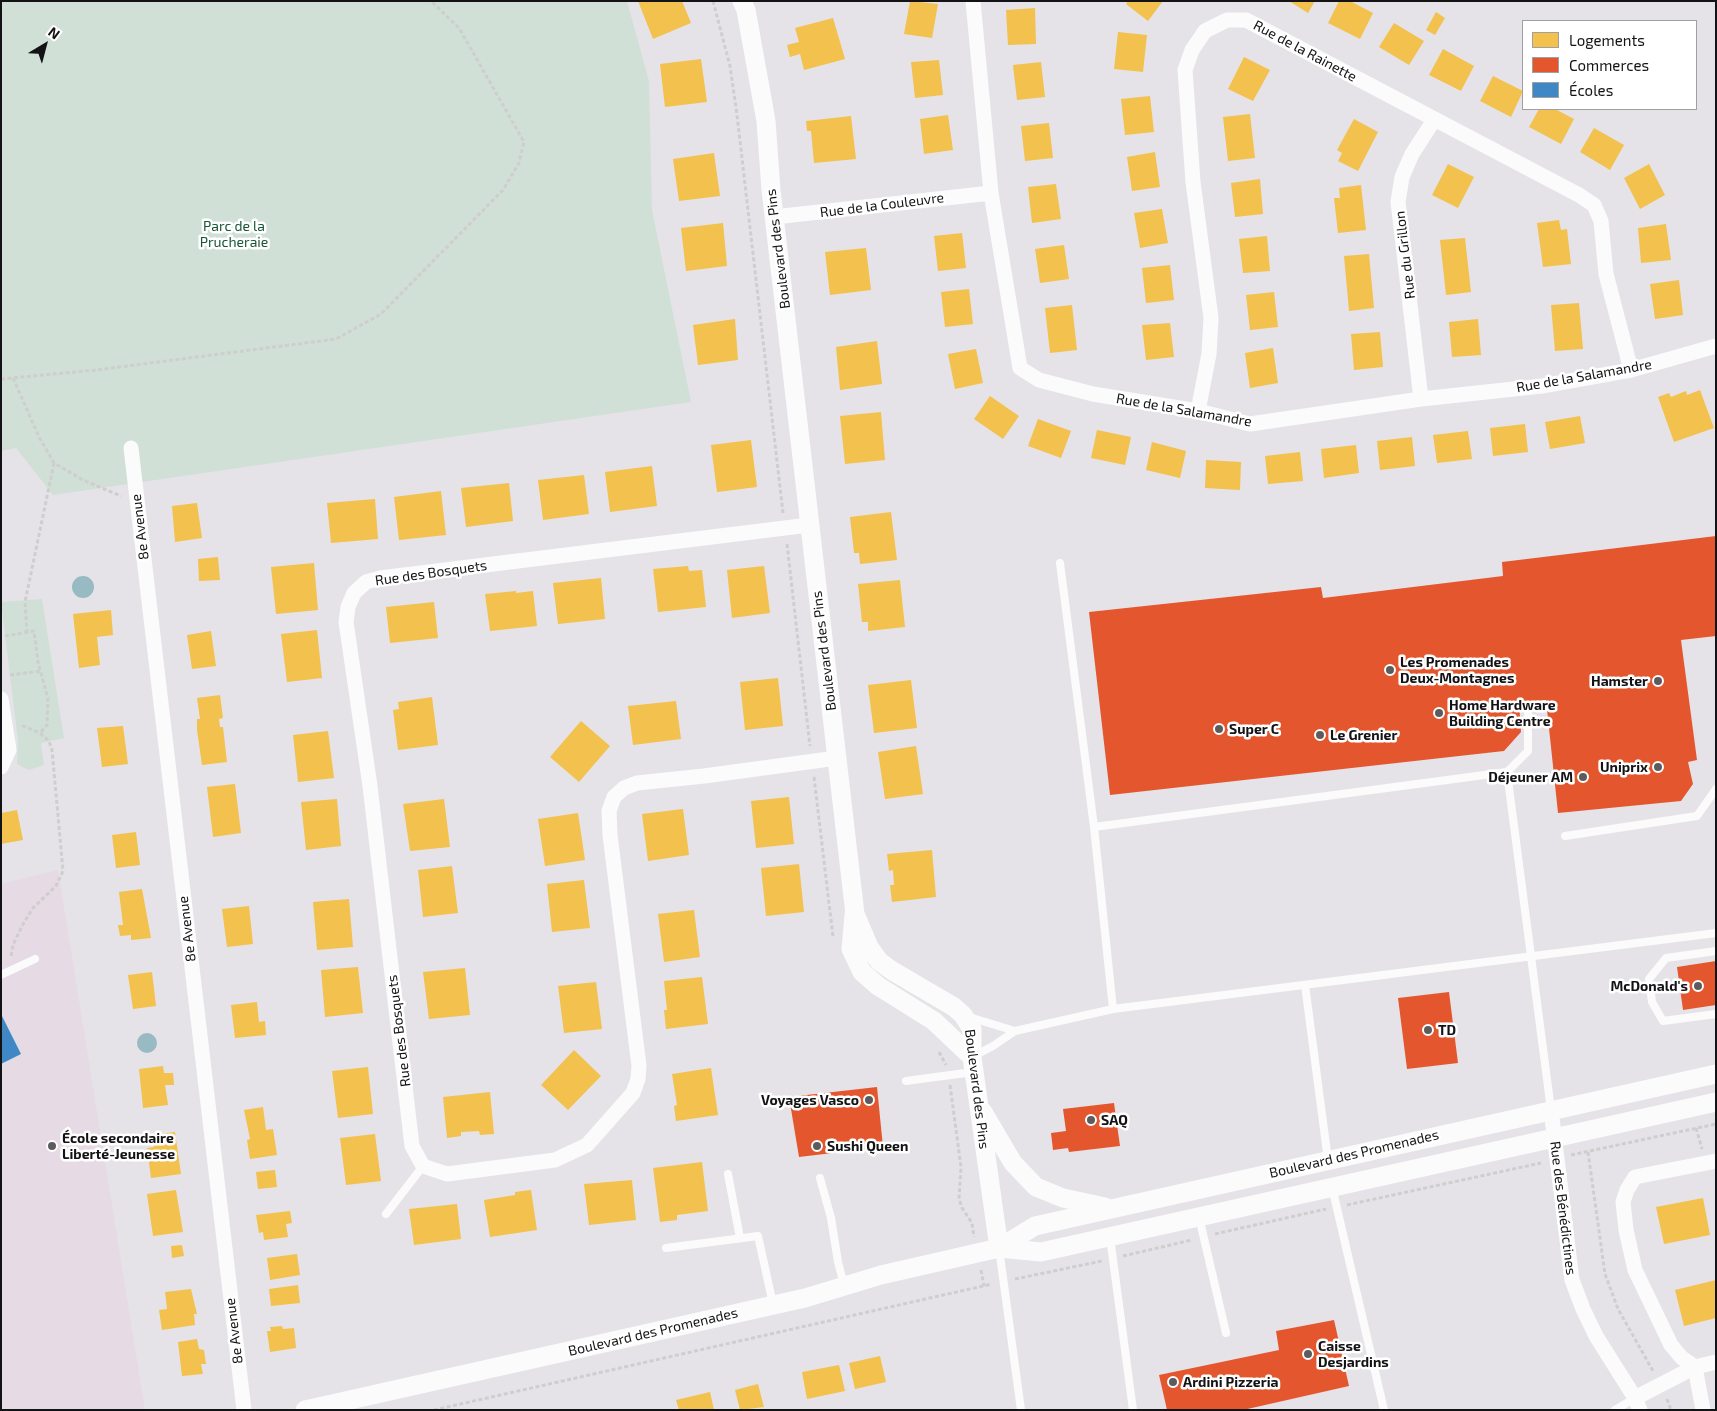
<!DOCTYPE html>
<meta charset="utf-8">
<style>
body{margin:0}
#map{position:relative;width:1717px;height:1411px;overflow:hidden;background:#e5e3e8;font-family:"Exo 2",sans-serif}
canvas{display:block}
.frame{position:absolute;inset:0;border:2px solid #131214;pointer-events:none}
.legend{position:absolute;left:1522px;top:20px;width:175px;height:90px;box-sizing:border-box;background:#fff;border:1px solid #a1a0a1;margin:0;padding:6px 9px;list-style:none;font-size:15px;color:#131214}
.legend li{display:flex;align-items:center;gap:10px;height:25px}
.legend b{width:25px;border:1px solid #a1a0a1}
.north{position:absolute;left:20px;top:20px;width:50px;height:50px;-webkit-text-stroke:4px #fff;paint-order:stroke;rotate:37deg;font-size:14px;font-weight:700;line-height:20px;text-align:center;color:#131214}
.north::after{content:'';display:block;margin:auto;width:18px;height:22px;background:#131214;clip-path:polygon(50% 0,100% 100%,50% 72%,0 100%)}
</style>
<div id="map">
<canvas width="1717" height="1411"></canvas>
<div class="frame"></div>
<ul class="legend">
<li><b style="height:14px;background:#f2c14e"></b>Logements</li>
<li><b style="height:14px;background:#e4572e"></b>Commerces</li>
<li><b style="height:14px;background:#3f88c5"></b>Écoles</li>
</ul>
<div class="north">N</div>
</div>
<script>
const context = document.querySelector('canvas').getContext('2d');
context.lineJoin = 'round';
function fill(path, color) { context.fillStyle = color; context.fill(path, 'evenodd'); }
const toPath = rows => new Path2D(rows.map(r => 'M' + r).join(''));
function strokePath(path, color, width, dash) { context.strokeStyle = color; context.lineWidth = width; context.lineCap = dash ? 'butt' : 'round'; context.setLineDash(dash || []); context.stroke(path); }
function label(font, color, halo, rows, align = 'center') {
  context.font = font + ' "Exo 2",sans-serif'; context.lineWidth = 5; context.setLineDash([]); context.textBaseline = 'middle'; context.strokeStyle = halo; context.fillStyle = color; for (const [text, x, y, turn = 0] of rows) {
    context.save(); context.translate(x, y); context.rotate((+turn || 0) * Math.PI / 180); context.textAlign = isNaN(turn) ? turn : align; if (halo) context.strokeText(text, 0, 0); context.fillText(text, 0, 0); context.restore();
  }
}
const education = toPath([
 [58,870,145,1410,1,1410,1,884]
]);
const green = toPath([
 [1,1,627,1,649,81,652,210,691,402,53,495,16,448,1,451],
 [42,599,64,738,41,743,44,765,29,770,17,764,18,740,1,602]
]);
const water = toPath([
 '72 587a11 11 0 1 1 22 0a11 11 0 1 1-22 0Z',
 '137 1043a10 10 0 1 1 20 0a10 10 0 1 1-20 0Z'
]);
const homes = toPath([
 [638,1,682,1,691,23,653,39],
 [910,1,938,4,932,38,904,34],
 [1128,1,1163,1,1148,21,1126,4],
 [1289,1,1315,1,1308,13],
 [1339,1,1350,1,1373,13,1360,39,1328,23],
 [1035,8,1036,44,1008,45,1006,10],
 [1436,12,1445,18,1435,35,1426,30],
 [833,18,845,59,804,70,800,54,790,57,787,45,799,42,795,28],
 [1394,23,1424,41,1409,65,1379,47],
 [1118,32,1147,35,1143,72,1114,69],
 [1443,49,1474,66,1461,91,1429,75],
 [1244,57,1270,70,1253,101,1228,89],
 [701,59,707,102,665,107,660,64],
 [939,60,943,95,915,98,911,62],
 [1041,62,1045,97,1017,100,1013,65],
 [1493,76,1523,91,1511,117,1480,101],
 [1150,96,1154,132,1125,135,1121,99],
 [1539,109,1555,109,1574,119,1561,144,1529,127],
 [1250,114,1255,158,1228,161,1223,117],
 [948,115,953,150,924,154,920,119],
 [851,116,856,159,814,163,811,131,807,131,806,121],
 [1354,119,1378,132,1358,171,1338,161,1342,153,1337,150],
 [1049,123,1053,158,1025,161,1021,126],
 [1594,128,1624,145,1610,170,1580,152],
 [1155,152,1160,187,1132,191,1127,157],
 [714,153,720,196,679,201,673,159],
 [1448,164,1474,177,1458,208,1432,195],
 [1649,164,1665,195,1640,209,1624,178],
 [1260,179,1263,214,1235,217,1231,183],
 [1056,184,1061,219,1032,223,1028,187],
 [1361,185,1366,230,1338,233,1334,198,1340,198,1339,188],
 [1162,209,1168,243,1140,248,1134,213],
 [1559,220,1561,230,1567,229,1571,264,1543,267,1537,223],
 [723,223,727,266,686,271,681,228],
 [1666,224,1671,260,1641,263,1638,228],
 [962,233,966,268,938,271,934,236],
 [1267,236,1270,271,1243,273,1239,239],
 [1465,238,1471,292,1446,295,1440,240],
 [1064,245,1069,279,1040,283,1035,249],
 [866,248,871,290,830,295,825,252],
 [1369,254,1374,308,1349,311,1344,256],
 [1170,265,1174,300,1146,303,1142,268],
 [1679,280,1683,315,1655,319,1650,284],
 [969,289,973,324,945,327,941,292],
 [1274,292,1278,327,1250,330,1246,295],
 [1579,303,1583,349,1555,351,1551,305],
 [1072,305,1077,350,1050,353,1045,308],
 [735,319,738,360,698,365,693,325],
 [1478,319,1481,355,1452,357,1449,322],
 [1170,323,1174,357,1146,360,1142,325],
 [1380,332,1383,367,1354,370,1351,334],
 [877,341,882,384,840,390,836,347],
 [1273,348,1278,383,1250,388,1245,353],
 [976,349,983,383,955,389,948,354],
 [1700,390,1714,428,1674,442,1658,397,1669,393,1671,397,1686,391,1687,395],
 [990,396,1019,416,1003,439,974,419],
 [881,412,885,460,845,464,840,416],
 [1580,416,1585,443,1550,449,1545,422],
 [1038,419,1071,431,1061,458,1028,446],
 [1525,424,1528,452,1493,456,1490,428],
 [1097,430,1131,437,1125,465,1091,458],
 [1468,431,1472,459,1437,463,1433,435],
 [1412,437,1415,466,1380,470,1377,441],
 [751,440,757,487,717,492,711,445],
 [1152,442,1186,451,1180,478,1146,470],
 [1356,445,1359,473,1324,478,1321,449],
 [1300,452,1303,481,1268,484,1265,456],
 [1206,460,1241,462,1240,490,1205,488],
 [652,466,657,506,610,512,605,472],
 [584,475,589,514,543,520,538,480],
 [509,483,513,521,466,527,461,488],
 [441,491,446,535,399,540,394,497],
 [375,499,378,539,331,543,327,503],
 [197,503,202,538,175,542,172,506],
 [891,512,897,560,860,564,859,553,854,553,850,517],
 [218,557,220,580,199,581,198,559],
 [314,563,318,610,276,614,271,567],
 [688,566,689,571,702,570,706,607,658,612,653,569],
 [764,566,770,613,732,618,727,570],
 [601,578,605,619,558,624,553,583],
 [900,580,905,627,868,631,868,622,862,622,858,584],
 [516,591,516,593,533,591,537,626,490,631,485,594],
 [434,602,438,638,390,643,386,607],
 [111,610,113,635,97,637,100,665,79,668,73,614],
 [317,630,322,678,287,682,281,634],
 [211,631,216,666,192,669,187,635],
 [778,678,783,726,745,730,740,682],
 [911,680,917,728,874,733,868,685],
 [220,695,223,718,219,719,220,727,223,727,227,762,202,765,197,730,197,719,200,719,197,698],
 [432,697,438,745,398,750,393,710,399,709,398,702],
 [676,701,681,739,633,745,628,706],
 [581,721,610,746,579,782,550,757],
 [123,726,128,764,102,767,97,728],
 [328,731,334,778,298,782,293,735],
 [916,746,923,794,885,799,878,752],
 [235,784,241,833,213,837,207,787],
 [789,797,794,844,756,848,751,801],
 [337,799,341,846,306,850,301,802],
 [444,799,450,847,410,851,403,804],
 [683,809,689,855,648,861,642,814],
 [17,810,23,840,1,844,1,813],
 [578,813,585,860,545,866,538,819],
 [136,832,140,865,116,868,112,835],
 [932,850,936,897,892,902,890,885,894,885,893,870,889,871,887,854],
 [799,864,804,912,766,916,761,868],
 [452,866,458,913,423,917,418,870],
 [584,880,590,928,552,932,547,884],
 [142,889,151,938,131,940,131,935,120,936,118,925,123,925,119,892],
 [349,899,353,947,317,950,313,902],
 [249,906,253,944,227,947,222,909],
 [694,910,700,957,664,962,658,914],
 [358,967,363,1013,325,1017,321,970],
 [465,968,470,1015,429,1019,423,972],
 [152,972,156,1006,133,1009,128,975],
 [702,977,708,1024,666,1029,664,1010,667,1010,664,981],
 [596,982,602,1029,564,1033,558,986],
 [257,1002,259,1022,265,1021,266,1035,235,1038,231,1005],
 [574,1050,601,1076,568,1110,541,1085],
 [163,1066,164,1073,173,1073,174,1085,165,1085,168,1105,143,1108,139,1069],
 [368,1067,373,1114,338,1118,332,1071],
 [711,1068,718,1115,676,1121,674,1106,677,1105,672,1074],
 [490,1092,494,1134,480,1135,479,1131,461,1132,461,1136,447,1138,443,1097],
 [263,1107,266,1130,273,1129,277,1155,250,1159,247,1140,250,1139,244,1110],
 [175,1132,181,1174,151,1178,147,1148,154,1147,152,1135],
 [375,1134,381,1181,346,1185,340,1138],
 [702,1162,708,1211,677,1215,677,1220,660,1222,653,1168],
 [275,1170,277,1187,258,1189,256,1172],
 [632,1180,636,1220,589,1225,584,1184],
 [176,1190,183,1232,153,1236,147,1194],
 [531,1190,537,1230,490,1237,484,1200,515,1195,515,1192],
 [1703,1198,1710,1235,1664,1244,1656,1207],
 [457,1204,461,1239,414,1245,409,1209],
 [290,1211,292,1223,286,1224,288,1237,264,1240,263,1232,259,1233,256,1215],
 [182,1245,184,1256,172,1258,171,1246],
 [297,1254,300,1275,270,1280,267,1258],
 [1716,1280,1716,1318,1684,1326,1675,1290],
 [298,1285,300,1303,271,1306,269,1289],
 [191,1289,197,1314,194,1314,195,1325,162,1330,159,1310,167,1309,165,1292],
 [282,1326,283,1329,294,1328,296,1348,270,1352,267,1331,271,1331,270,1327],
 [197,1339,199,1349,204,1350,206,1364,201,1364,203,1374,182,1376,178,1342],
 [880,1356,886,1382,855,1389,849,1363],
 [839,1365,845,1391,807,1399,802,1372],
 [758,1384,764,1407,740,1410,735,1390],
 [710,1392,714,1410,679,1410,676,1400]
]);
const shops = toPath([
 [1716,536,1716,636,1681,640,1697,760,1688,762,1693,784,1681,801,1558,813,1546,700,1519,702,1521,732,1504,751,1110,795,1089,612,1321,587,1323,598,1503,576,1502,562],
 [1716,961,1716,1005,1683,1010,1677,967],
 [1449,992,1458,1063,1407,1069,1398,998],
 [877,1087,883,1147,799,1157,789,1097],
 [1114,1103,1120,1146,1069,1152,1068,1148,1053,1150,1051,1133,1066,1131,1063,1109],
 [1334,1320,1349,1386,1243,1410,1167,1410,1159,1375,1279,1350,1276,1331]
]);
const schools = toPath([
 [1,1014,21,1054,1,1064]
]);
const path = toPath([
 [713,1,730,66,737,115,783,513],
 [13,378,39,437,54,463,83,480,121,496],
 [1,379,96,370,336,339,381,314,503,190,519,163,524,142,459,28,431,1],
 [787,544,810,746],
 [27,633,25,602,54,463],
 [5,636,34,631,38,662,48,699,47,725,40,733],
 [10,675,41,671],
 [814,777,833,937],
 [11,956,13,945,22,926,33,908,56,886,63,871,52,750,49,741,40,733,21,725],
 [939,1052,946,1065],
 [950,1085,961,1167,959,1199,962,1208,972,1223,974,1237],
 [1696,1128,1702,1149],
 [1588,1152,1605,1274,1618,1309,1653,1371],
 [1571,1155,1716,1124],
 [1347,1205,1541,1163],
 [1215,1234,1326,1209],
 [1123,1256,1192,1240],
 [981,1270,984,1286],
 [1015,1279,1102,1261],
 [1667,1399,1671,1410],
 [434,1410,992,1284]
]);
const service = toPath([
 [1060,563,1094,827,1113,1009],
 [1507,772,1551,1110],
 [1094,827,1507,772,1528,751,1528,706],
 [1565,836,1697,816,1716,789],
 [1716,951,1666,958,1649,979,1652,1002,1663,1021,1716,1014],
 [1,975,35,959],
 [1305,985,1328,1160],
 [969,1017,1015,1031],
 [972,1057,993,1046,1015,1031,1113,1009,1716,933],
 [906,1081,973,1072],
 [728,1174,740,1238],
 [820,1178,831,1218,838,1262,844,1285],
 [1332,1187,1384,1410],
 [386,1214,423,1166],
 [1199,1217,1226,1333],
 [1110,1237,1133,1410],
 [666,1248,758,1236,773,1304],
 [999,1248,1021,1410],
 [1615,1410,1635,1398]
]);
const minor = toPath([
 [973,1,991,193,1020,368,1039,380,1093,394,1198,411,1250,424,1421,399,1542,386,1631,370,1716,346],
 [774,217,991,193],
 [1421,399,1398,202,1402,177,1412,154,1434,120],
 [1198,411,1209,354,1211,318,1193,182,1185,70,1192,50,1205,31,1227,20,1246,20,1579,195,1594,205,1601,221,1606,274,1631,370],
 [131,448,244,1410],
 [809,525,380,578,366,582,354,593,348,607,346,622,370,786,412,1146,423,1166,447,1174,555,1160,587,1145,633,1093,638,1079,639,1066,610,835,609,811,614,797,624,788,637,783,704,776,837,758],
 [1,699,9,750,1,767],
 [1551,1110,1572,1280,1583,1309,1596,1336,1635,1398,1640,1410],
 [1635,1398,1695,1367,1716,1362],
 [1703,1410,1695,1367,1682,1358,1671,1345,1635,1270,1626,1230,1623,1202,1627,1190,1635,1177,1716,1161]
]);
const tertiary = toPath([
 [742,1,746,10,766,121,771,190,855,914,869,947,879,961,891,970,954,1007,963,1015,972,1029,972,1057,999,1248],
 [854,915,851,949,862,972,878,986,934,1021,972,1057],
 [983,1112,1013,1163,1036,1187,1063,1198,1105,1207],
 [999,1248,1035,1226,1716,1074],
 [305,1410,805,1298,881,1275,999,1248,1041,1252,1716,1102]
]);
const markers = [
 [1390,670,5,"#5c5b5e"],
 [1658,681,5,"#5c5b5e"],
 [1439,713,5,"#5c5b5e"],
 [1219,729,5,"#5c5b5e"],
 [1320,735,5,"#5c5b5e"],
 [1658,767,5,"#5c5b5e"],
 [1583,777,5,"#5c5b5e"],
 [1698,986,5,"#5c5b5e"],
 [1428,1030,5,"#5c5b5e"],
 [869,1100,5,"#5c5b5e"],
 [1091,1120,5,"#5c5b5e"],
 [52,1146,5,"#5c5b5e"],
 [817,1146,5,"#5c5b5e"],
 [1308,1354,5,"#5c5b5e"],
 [1173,1382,5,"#5c5b5e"]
];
const streetNames = [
 ["Rue de la Rainette",1305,51,28],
 ["Rue de la Couleuvre",882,205,-7],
 ["Boulevard des Pins",778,249,-97],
 ["Rue du Grillon",1405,255,-97],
 ["Rue de la Salamandre",1584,376,-10],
 ["Rue de la Salamandre",1184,410,10],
 ["8e Avenue",140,527,-97],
 ["Rue des Bosquets",431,573,-8],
 ["Boulevard des Pins",824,651,-97],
 ["8e Avenue",187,929,-97],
 ["Rue des Bosquets",399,1031,-97],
 ["Boulevard des Pins",977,1089,83],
 ["Boulevard des Promenades",1354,1154,-13],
 ["Rue des Bénédictines",1563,1208,83],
 ["8e Avenue",234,1331,-97],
 ["Boulevard des Promenades",653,1332,-13]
];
const parkNames = [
 ["Parc de la",234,226],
 ["Prucheraie",234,242]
];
const poiNames = [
 ["Les Promenades",1400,662],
 ["Deux-Montagnes",1400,678],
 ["Hamster",1648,681,"right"],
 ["Home Hardware",1449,705],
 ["Building Centre",1449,721],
 ["Super C",1229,729],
 ["Le Grenier",1330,735],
 ["Uniprix",1648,767,"right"],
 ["Déjeuner AM",1573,777,"right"],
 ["McDonald's",1688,986,"right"],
 ["TD",1438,1030],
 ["Voyages Vasco",859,1100,"right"],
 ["SAQ",1101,1120],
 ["École secondaire",62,1138],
 ["Liberté-Jeunesse",62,1154],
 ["Sushi Queen",827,1146],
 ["Caisse",1318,1346],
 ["Desjardins",1318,1362],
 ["Ardini Pizzeria",1183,1382]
];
fill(education, '#e6dae5');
fill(green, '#d0e0d6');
fill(water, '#98bac2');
fill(homes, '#f2c14e');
fill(shops, '#e4572e');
fill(schools, '#3f88c5');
strokePath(path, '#cecece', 3, [4, 2.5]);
strokePath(service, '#fbfbfc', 8);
strokePath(minor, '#fbfbfc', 15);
strokePath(tertiary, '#fbfbfc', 19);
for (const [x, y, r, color] of markers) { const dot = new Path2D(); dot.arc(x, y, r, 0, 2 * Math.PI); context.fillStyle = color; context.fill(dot); strokePath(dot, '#fff', 2); }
label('14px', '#131214', '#fff', streetNames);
label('14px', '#175533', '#fff', parkNames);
label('bold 14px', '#131214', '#fff', poiNames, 'left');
</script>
